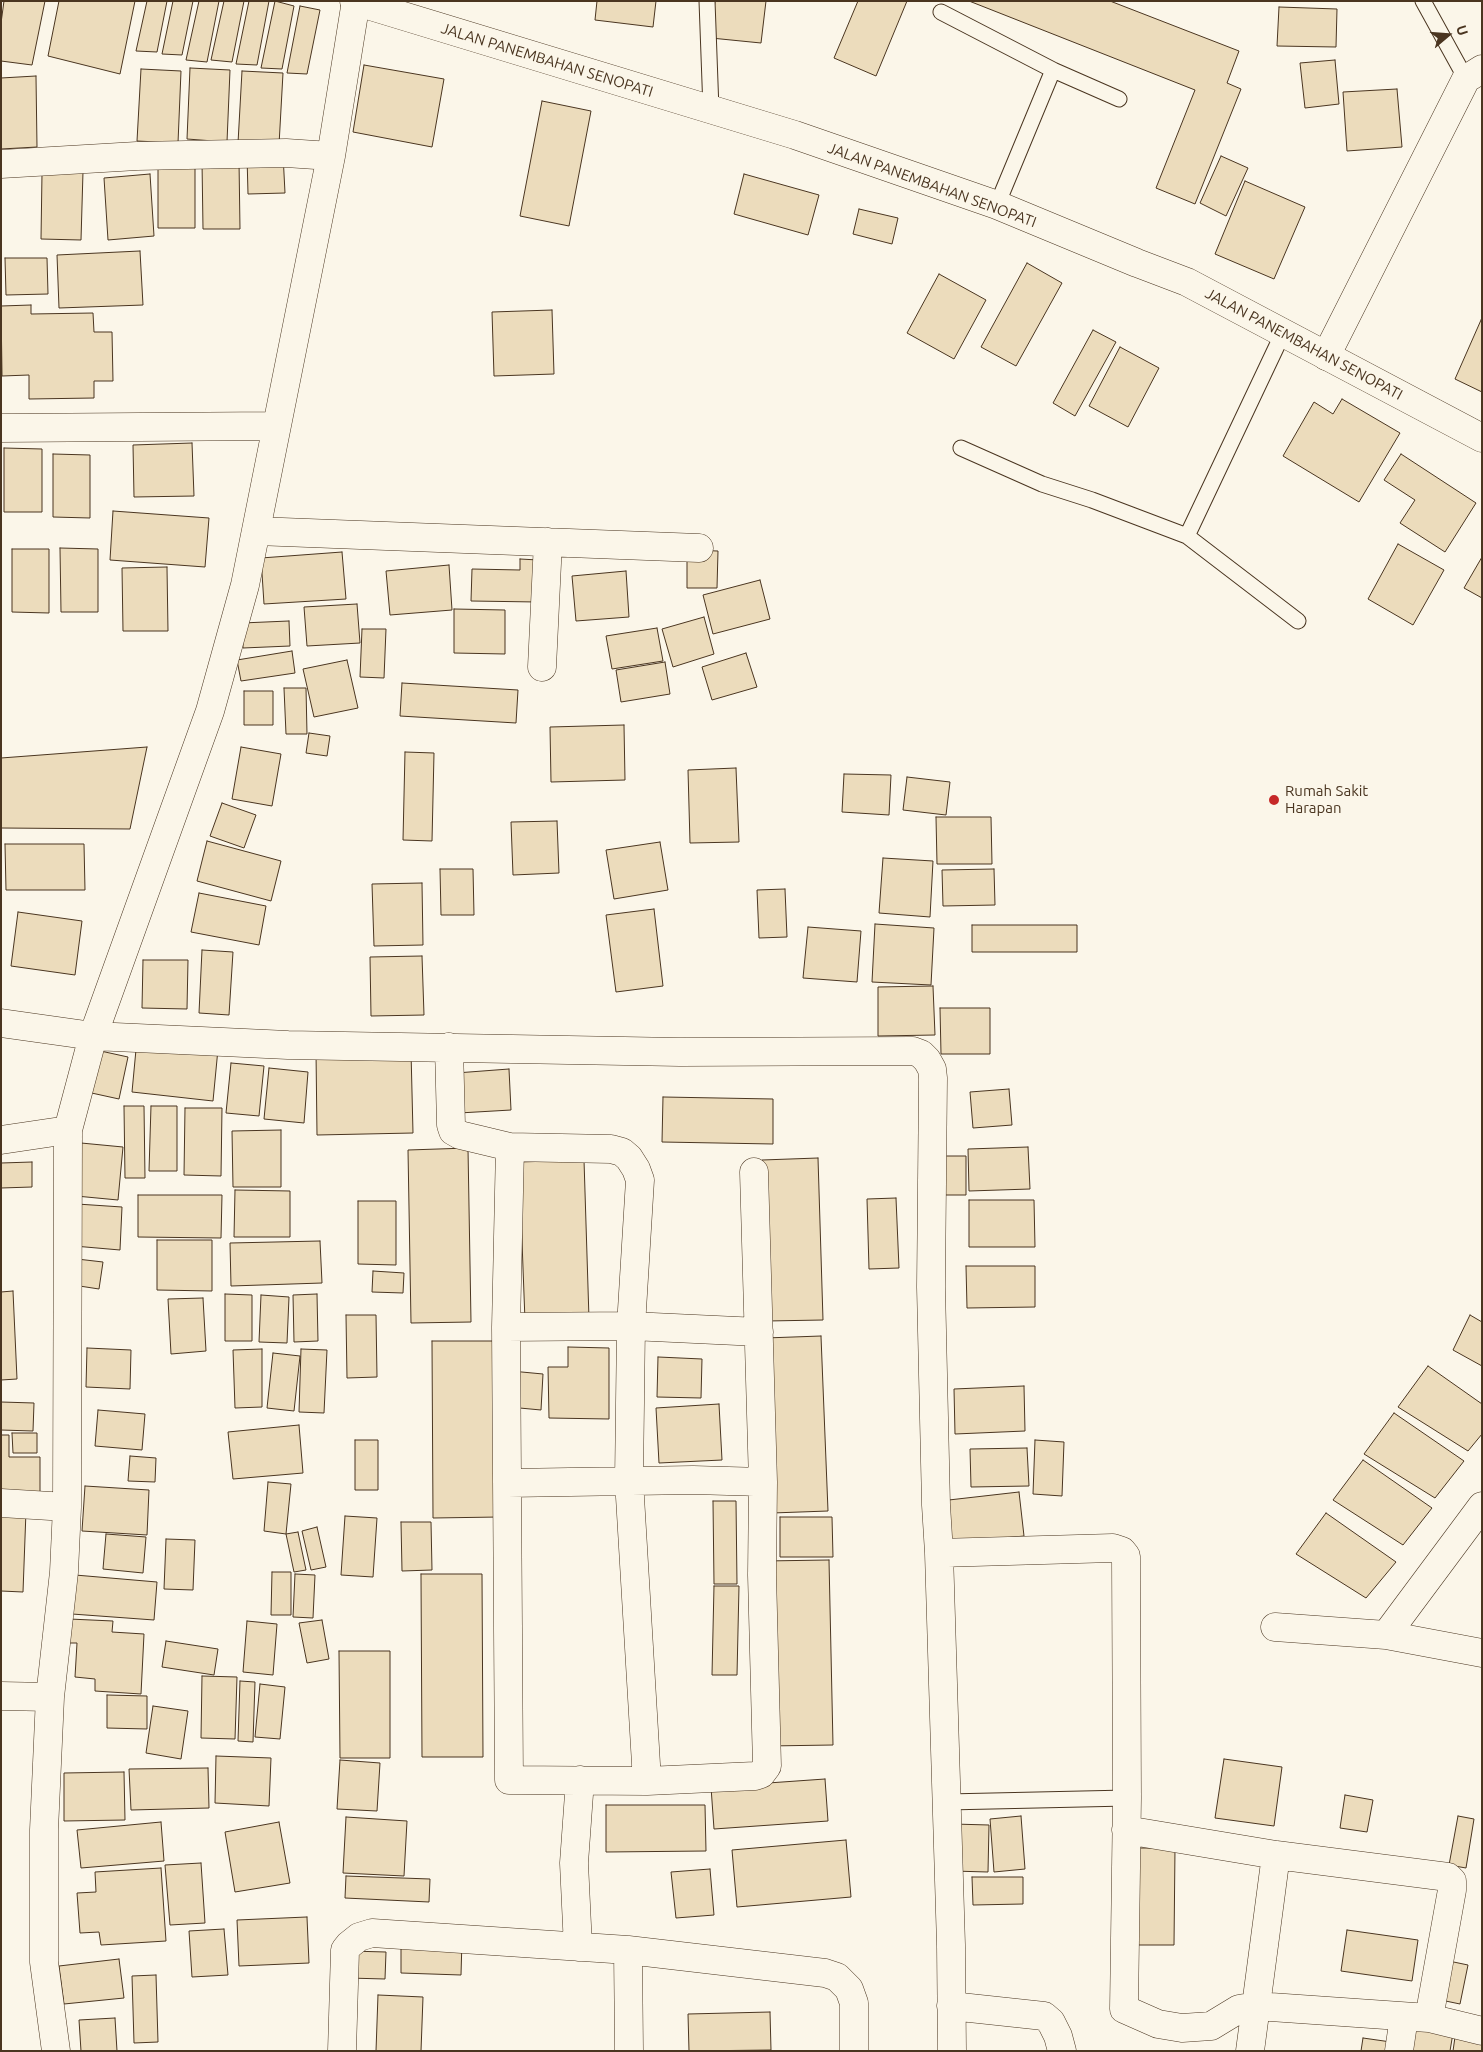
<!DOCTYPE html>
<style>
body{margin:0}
#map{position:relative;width:1483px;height:2052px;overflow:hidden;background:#fbf6e9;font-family:Ubuntu,sans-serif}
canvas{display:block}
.frame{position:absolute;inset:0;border:2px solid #4a3520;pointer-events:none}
.north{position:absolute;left:1423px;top:10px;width:50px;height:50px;-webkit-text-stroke:4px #fbf6e9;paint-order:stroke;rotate:72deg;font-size:14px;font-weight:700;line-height:20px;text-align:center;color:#4a3520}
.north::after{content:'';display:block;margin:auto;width:18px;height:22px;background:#4a3520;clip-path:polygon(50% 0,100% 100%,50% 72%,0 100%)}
</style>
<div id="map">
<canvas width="1483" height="2052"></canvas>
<div class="frame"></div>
<div class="north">U</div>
</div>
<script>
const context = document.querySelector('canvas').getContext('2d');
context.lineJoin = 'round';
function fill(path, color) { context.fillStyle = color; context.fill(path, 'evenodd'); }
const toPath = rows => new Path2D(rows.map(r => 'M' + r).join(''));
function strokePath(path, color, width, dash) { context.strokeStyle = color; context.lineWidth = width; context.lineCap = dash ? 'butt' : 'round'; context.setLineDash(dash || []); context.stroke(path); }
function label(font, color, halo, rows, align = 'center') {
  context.font = font + ' Ubuntu,sans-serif'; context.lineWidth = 4; context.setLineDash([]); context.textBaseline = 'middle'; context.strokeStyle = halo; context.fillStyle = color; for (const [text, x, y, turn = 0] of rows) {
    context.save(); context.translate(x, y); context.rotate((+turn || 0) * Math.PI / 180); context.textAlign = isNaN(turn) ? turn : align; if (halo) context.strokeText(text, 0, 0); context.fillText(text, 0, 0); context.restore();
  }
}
const building = toPath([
 [4,1,45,1,32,65,1,61,1,23,4,1],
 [59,1,135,1,120,74,48,56,59,1],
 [147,1,167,1,157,52,136,51,147,1],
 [173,1,193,1,182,55,162,54,173,1],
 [199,1,219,1,207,62,186,60,199,1],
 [224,1,244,1,232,62,211,60,224,1],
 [249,1,269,1,257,65,236,64,249,1],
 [275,1,294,6,282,69,261,68,275,1],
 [597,1,656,1,653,27,595,20,597,1],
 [715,1,766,1,761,43,711,38,715,1],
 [858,1,907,1,876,76,834,58,858,1],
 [969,1,1110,1,1239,51,1227,83,1241,89,1195,204,1156,188,1195,90,969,1],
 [300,6,320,10,307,74,287,73,300,6],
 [1279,7,1337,9,1336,47,1277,46,1279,7],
 [1335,60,1339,104,1305,108,1300,63,1335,60],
 [364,65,444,79,432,147,353,132,364,65],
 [190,68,230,70,227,142,187,139,190,68],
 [141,69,181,71,178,143,137,141,141,69],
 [242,71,283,73,279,145,238,143,242,71],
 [36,76,37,147,1,149,1,78,36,76],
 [1397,89,1402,147,1347,151,1343,92,1397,89],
 [542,101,591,111,569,226,520,216,542,101],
 [283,154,285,193,248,194,247,156,283,154],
 [1221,156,1248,168,1226,216,1200,203,1221,156],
 [202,161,239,161,240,229,203,229,202,161],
 [158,165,195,165,195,228,158,228,158,165],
 [83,172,81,240,41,239,42,173,83,172],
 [150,174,154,236,108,240,104,178,150,174],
 [744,174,819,195,808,235,734,214,744,174],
 [1245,181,1305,207,1274,279,1215,254,1245,181],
 [859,209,898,218,892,244,853,234,859,209],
 [140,251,143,305,59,308,57,255,140,251],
 [5,258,47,258,48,294,6,295,5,258],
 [1027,263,1062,283,1016,366,981,347,1027,263],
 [939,274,986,300,954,359,907,333,939,274],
 [31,305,31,314,93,313,94,332,112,332,113,381,94,381,94,398,29,399,29,375,2,376,1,306,31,305],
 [552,310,554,374,494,376,492,312,552,310],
 [1481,320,1482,321,1482,392,1455,379,1481,320],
 [1093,330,1116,342,1075,416,1053,403,1093,330],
 [1120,347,1159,368,1128,427,1089,406,1120,347],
 [1342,399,1400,433,1359,502,1283,456,1314,402,1333,414,1342,399],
 [192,443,194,496,134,497,133,445,192,443],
 [4,448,42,449,42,512,4,512,4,448],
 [53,454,90,455,90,518,53,517,53,454],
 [1401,454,1476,503,1445,552,1400,523,1415,500,1384,480,1401,454],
 [113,511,209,518,205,567,110,560,113,511],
 [1398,544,1444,570,1413,625,1368,599,1398,544],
 [60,548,98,549,98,612,61,612,60,548],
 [12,549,49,549,49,613,12,612,12,549],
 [687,550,718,551,717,588,687,588,687,550],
 [342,552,346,599,264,604,261,558,342,552],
 [1482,557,1482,598,1464,588,1482,557],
 [520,559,538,560,537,602,471,601,472,569,520,570,520,559],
 [449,565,452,610,390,615,386,571,449,565],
 [167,567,168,631,123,631,122,568,167,567],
 [626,571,629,617,576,621,572,576,626,571],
 [760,580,770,619,713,634,703,595,760,580],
 [357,604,360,643,307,646,304,607,357,604],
 [454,609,505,610,505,654,454,653,454,609],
 [704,617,714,654,673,667,662,629,704,617],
 [289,621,290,646,243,648,242,623,289,621],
 [657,628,663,661,612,669,606,636,657,628],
 [362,629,386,629,384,678,360,677,362,629],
 [292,651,295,673,241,681,237,660,292,651],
 [746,653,757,687,712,700,702,667,746,653],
 [347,660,358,708,314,717,303,669,347,660],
 [665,662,670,694,621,702,616,670,665,662],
 [402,683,518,690,516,723,400,716,402,683],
 [284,688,306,688,307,734,286,734,284,688],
 [244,691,273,691,273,725,244,725,244,691],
 [624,725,625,780,551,782,550,727,624,725],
 [309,733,330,736,327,756,306,753,309,733],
 [147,747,130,829,1,828,1,758,147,747],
 [241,747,281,754,272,806,232,799,241,747],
 [405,752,434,753,432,841,403,840,405,752],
 [736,768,739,842,690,843,688,770,736,768],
 [844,774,891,775,889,815,842,812,844,774],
 [907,777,950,782,946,815,903,810,907,777],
 [222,803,256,815,244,848,210,836,222,803],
 [936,817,991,817,992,864,937,864,936,817],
 [557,821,559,873,513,875,511,822,557,821],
 [207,841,281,861,271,901,197,881,207,841],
 [660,842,668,890,614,899,606,850,660,842],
 [5,844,84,844,85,890,6,890,5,844],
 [883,858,933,861,930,917,879,913,883,858],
 [440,869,473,869,474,915,441,915,440,869],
 [994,869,995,905,943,906,942,870,994,869],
 [422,883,423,945,374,946,372,884,422,883],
 [785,889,787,937,759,938,757,890,785,889],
 [199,893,266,906,259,945,191,932,199,893],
 [654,909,663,986,616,992,606,915,654,909],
 [18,912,82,921,75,975,11,966,18,912],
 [875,924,934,928,931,985,872,982,875,924],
 [972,925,1077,925,1077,952,972,952,972,925],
 [808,927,861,931,857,982,803,978,808,927],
 [202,950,233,952,229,1015,199,1013,202,950],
 [422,956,424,1015,371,1016,370,957,422,956],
 [143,960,188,960,187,1009,142,1008,143,960],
 [933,986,935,1035,878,1036,878,987,933,986],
 [940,1008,990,1008,990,1054,941,1054,940,1008],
 [137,1039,218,1049,213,1101,132,1092,137,1039],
 [96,1050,128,1057,119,1099,87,1092,96,1050],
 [411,1051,413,1133,317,1135,316,1052,411,1051],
 [231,1063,264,1066,259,1116,226,1113,231,1063],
 [269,1068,308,1072,304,1123,264,1119,269,1068],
 [509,1069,511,1110,459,1113,456,1073,509,1069],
 [1009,1089,1012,1125,973,1128,970,1092,1009,1089],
 [663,1097,773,1099,773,1144,662,1142,663,1097],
 [124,1106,144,1106,145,1178,125,1178,124,1106],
 [151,1106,177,1106,177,1171,149,1171,151,1106],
 [185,1108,222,1108,221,1176,184,1175,185,1108],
 [281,1130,281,1187,233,1187,232,1131,281,1130],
 [81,1143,123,1147,118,1200,76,1196,81,1143],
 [1028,1147,1030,1189,969,1191,968,1149,1028,1147],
 [468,1148,471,1322,411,1323,408,1150,468,1148],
 [934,1156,966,1156,966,1195,933,1195,934,1156],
 [818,1158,823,1320,767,1321,762,1160,818,1158],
 [584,1160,589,1319,525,1321,519,1162,584,1160],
 [32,1162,32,1187,1,1188,1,1163,32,1162],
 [235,1190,290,1191,290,1237,234,1237,235,1190],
 [138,1195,222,1195,221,1238,138,1237,138,1195],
 [896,1198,899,1268,869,1269,867,1199,896,1198],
 [969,1200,1034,1200,1035,1247,969,1247,969,1200],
 [358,1201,396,1201,396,1265,358,1264,358,1201],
 [77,1204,122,1207,120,1250,74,1246,77,1204],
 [157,1240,212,1240,212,1291,157,1290,157,1240],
 [320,1241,322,1283,231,1286,230,1243,320,1241],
 [77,1259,103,1262,99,1289,73,1285,77,1259],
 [966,1266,1035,1266,1035,1307,967,1308,966,1266],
 [373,1271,404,1273,403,1293,372,1292,373,1271],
 [13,1291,17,1379,1,1380,1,1292,13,1291],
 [225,1294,252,1295,252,1341,225,1341,225,1294],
 [317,1294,318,1341,294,1342,293,1295,317,1294],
 [261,1295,289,1297,287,1343,259,1342,261,1295],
 [203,1298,206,1351,171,1354,168,1299,203,1298],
 [346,1315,376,1315,377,1377,347,1378,346,1315],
 [1470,1315,1482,1322,1482,1366,1453,1350,1470,1315],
 [821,1336,828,1511,772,1513,765,1338,821,1336],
 [432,1341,497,1341,499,1517,433,1518,432,1341],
 [568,1347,609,1348,609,1419,549,1418,548,1367,568,1367,568,1347],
 [87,1348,131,1350,130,1389,86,1387,87,1348],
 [262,1349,262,1407,235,1408,233,1350,262,1349],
 [301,1349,327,1350,324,1413,299,1412,301,1349],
 [273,1353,300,1356,294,1411,267,1408,273,1353],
 [658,1357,702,1359,701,1398,657,1397,658,1357],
 [1428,1366,1482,1404,1482,1434,1468,1451,1398,1407,1428,1366],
 [511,1371,543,1374,541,1410,509,1407,511,1371],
 [1024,1386,1025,1431,955,1434,954,1389,1024,1386],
 [1,1402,34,1403,33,1431,1,1430,1,1402],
 [719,1404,722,1460,659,1463,656,1408,719,1404],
 [98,1410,145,1414,142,1450,95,1446,98,1410],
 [1394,1413,1464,1461,1435,1498,1364,1454,1394,1413],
 [299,1425,303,1473,233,1479,228,1432,299,1425],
 [12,1433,37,1433,37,1453,13,1453,12,1433],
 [1,1435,9,1435,9,1457,40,1457,40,1493,1,1493,1,1435],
 [355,1440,378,1440,378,1490,355,1490,355,1440],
 [1035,1440,1064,1442,1062,1496,1033,1494,1035,1440],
 [1027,1448,1029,1486,971,1487,970,1449,1027,1448],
 [130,1456,156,1458,155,1482,128,1481,130,1456],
 [1363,1460,1432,1508,1403,1545,1333,1500,1363,1460],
 [268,1482,291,1484,286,1534,264,1531,268,1482],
 [85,1486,149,1490,147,1535,82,1531,85,1486],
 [1019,1492,1024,1536,945,1544,940,1501,1019,1492],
 [713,1501,736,1501,737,1584,714,1584,713,1501],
 [1,1509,26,1511,23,1592,1,1591,1,1509],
 [1326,1513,1396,1562,1366,1598,1296,1554,1326,1513],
 [345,1516,377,1518,373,1577,341,1575,345,1516],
 [780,1517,832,1517,833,1557,780,1557,780,1517],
 [401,1522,431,1522,432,1570,402,1571,401,1522],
 [317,1527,326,1567,311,1570,302,1531,317,1527],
 [298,1532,306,1570,294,1572,286,1534,298,1532],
 [106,1534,146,1537,143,1573,103,1569,106,1534],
 [166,1539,195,1540,193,1590,164,1589,166,1539],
 [829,1560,833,1745,768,1746,764,1561,829,1560],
 [272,1572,291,1572,291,1615,271,1615,272,1572],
 [295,1574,315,1575,313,1618,293,1617,295,1574],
 [421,1574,482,1574,483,1757,422,1757,421,1574],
 [75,1575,157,1582,154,1620,72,1614,75,1575],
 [714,1586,739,1586,737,1675,712,1675,714,1586],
 [69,1619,113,1621,112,1632,144,1634,141,1694,95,1691,95,1679,75,1677,77,1643,68,1643,69,1619],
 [322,1620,329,1659,307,1663,299,1623,322,1620],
 [247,1621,277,1624,273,1675,243,1672,247,1621],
 [166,1641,218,1649,214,1675,162,1667,166,1641],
 [339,1651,390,1651,390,1758,340,1758,339,1651],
 [202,1676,237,1677,235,1739,201,1738,202,1676],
 [240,1681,255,1682,253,1742,238,1741,240,1681],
 [260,1684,285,1687,280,1739,255,1737,260,1684],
 [107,1695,147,1696,147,1729,107,1728,107,1695],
 [153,1706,188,1711,181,1759,146,1753,153,1706],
 [216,1756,271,1758,269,1806,215,1803,216,1756],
 [1224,1759,1282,1767,1274,1826,1215,1818,1224,1759],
 [340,1760,380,1763,377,1811,337,1809,340,1760],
 [208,1768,209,1808,131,1810,129,1769,208,1768],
 [124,1772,125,1820,64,1821,64,1773,124,1772],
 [825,1779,828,1821,714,1829,711,1787,825,1779],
 [1345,1795,1373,1800,1367,1832,1340,1828,1345,1795],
 [606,1805,705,1805,706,1851,606,1852,606,1805],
 [1021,1816,1025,1869,994,1872,990,1819,1021,1816],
 [1458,1816,1474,1819,1466,1868,1449,1865,1458,1816],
 [346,1817,407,1821,404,1876,343,1873,346,1817],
 [161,1822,164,1861,81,1868,77,1830,161,1822],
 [279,1822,290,1883,235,1892,225,1832,279,1822],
 [953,1824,989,1825,988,1872,952,1871,953,1824],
 [846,1840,851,1897,737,1907,732,1850,846,1840],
 [1133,1848,1175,1848,1174,1945,1133,1945,1133,1848],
 [201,1863,205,1923,170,1925,165,1865,201,1863],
 [161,1868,166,1941,101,1945,99,1932,80,1933,77,1893,96,1892,95,1872,161,1868],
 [710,1869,714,1915,676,1918,671,1872,710,1869],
 [346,1876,430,1879,429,1902,345,1898,346,1876],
 [972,1877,1023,1877,1023,1904,973,1905,972,1877],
 [307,1917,309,1963,239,1966,237,1920,307,1917],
 [224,1929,228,1975,192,1977,189,1931,224,1929],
 [1347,1930,1418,1940,1412,1981,1341,1971,1347,1930],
 [401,1939,462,1940,461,1975,401,1973,401,1939],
 [349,1951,386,1952,385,1979,348,1978,349,1951],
 [119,1959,124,1998,64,2004,59,1966,119,1959],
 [1444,1960,1468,1965,1460,2004,1436,1999,1444,1960],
 [156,1975,158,2042,134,2043,132,1976,156,1975],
 [378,1995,423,1997,421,2051,376,2051,378,1995],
 [770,2012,771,2050,689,2051,688,2014,770,2012],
 [115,2018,117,2051,81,2051,79,2020,115,2018],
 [1409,2025,1453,2033,1450,2051,1405,2051,1409,2025],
 [1455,2037,1482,2042,1482,2051,1453,2051,1455,2037],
 [1363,2038,1391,2042,1390,2051,1361,2051,1363,2038]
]);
const lane = toPath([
 [707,1,711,110],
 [1423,1,1466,79],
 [941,12,1053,70,997,205],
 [1053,70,1119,99],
 [961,448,1042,484,1092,500,1187,536,1298,621],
 [1187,536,1283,333],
 [947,1802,1127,1798]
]);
const street = toPath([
 [1,164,137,156,286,153,331,156],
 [1326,356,1466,79,1482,69],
 [1,428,276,426],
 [256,531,699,548],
 [542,667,548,542],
 [1,1023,93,1036,288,1045,680,1052,913,1051,921,1054,927,1060,932,1069,933,1078,931,1287,936,1505,939,1553,951,1945,952,2051],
 [449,1047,451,1125,453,1131,460,1135,510,1147,506,1327,509,1780,647,1781,755,1776,761,1774,767,1766,762,1575,763,1482,754,1172],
 [1,1140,68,1130],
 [510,1147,611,1149,622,1152,629,1158,636,1169,640,1180,631,1326,629,1480,647,1781],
 [506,1327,631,1326,759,1332],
 [508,1483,693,1480,763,1482],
 [1,1503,67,1507],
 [939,1553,1113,1548,1122,1551,1126,1556,1127,1798,1124,2009,1158,2024,1182,2028,1211,2026,1239,2009,1256,2006,1429,2018,1482,2031],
 [1275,1627,1386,1635,1482,1653],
 [1386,1635,1482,1506],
 [1,1696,50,1697],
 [1126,1830,1276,1855,1448,1877,1452,1881,1452,1890,1429,2018],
 [578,1947,574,1863,580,1780],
 [628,1950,825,1973,837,1977,849,1989,854,2003,854,2051],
 [951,2006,1044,2016,1051,2022,1058,2036,1062,2051],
 [56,2051,44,1962,44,1830,50,1697,64,1572,67,1507,68,1130,93,1036,210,711,245,585,331,156,356,1],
 [342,2051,345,1950,349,1945,359,1937,372,1933,628,1950,629,2051],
 [1250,2051,1276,1855],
 [1399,2051,1404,2017]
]);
const secondary = toPath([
 [354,1,795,135,997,205,1137,263,1187,282,1482,438]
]);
const markers = [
 [1274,800,6,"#c62828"]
];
const streetNames = [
 ["JALAN PANEMBAHAN SENOPATI",547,60,17],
 ["JALAN PANEMBAHAN SENOPATI",932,185,20],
 ["JALAN PANEMBAHAN SENOPATI",1304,344,28]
];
const poiNames = [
 ["Rumah Sakit",1285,791],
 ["Harapan",1285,808]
];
fill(building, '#ecdcbc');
strokePath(building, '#4a3520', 1);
strokePath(lane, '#4a3520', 17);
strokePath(street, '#4a3520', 29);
strokePath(secondary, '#4a3520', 29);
strokePath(lane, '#fbf6e9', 15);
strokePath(street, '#fbf6e9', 28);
strokePath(secondary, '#fbf6e9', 28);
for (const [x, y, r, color] of markers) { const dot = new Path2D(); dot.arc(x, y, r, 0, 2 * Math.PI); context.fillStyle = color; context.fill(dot); strokePath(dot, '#fbf6e9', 2); }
label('15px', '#4a3520', '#fbf6e9', streetNames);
label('15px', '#4a3520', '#fbf6e9', poiNames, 'left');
</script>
